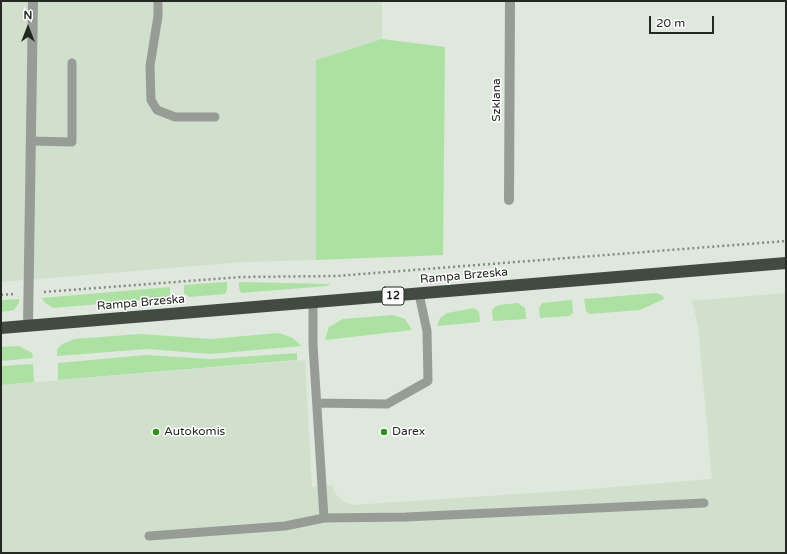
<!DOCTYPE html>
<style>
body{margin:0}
#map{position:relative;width:787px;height:554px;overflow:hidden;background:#dee8dc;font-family:"Varela Round",sans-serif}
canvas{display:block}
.frame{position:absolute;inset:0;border:2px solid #242823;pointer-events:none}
.north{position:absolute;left:8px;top:8px;width:40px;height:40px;-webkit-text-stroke:3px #fff;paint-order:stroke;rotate:0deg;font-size:11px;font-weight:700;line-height:16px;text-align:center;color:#242823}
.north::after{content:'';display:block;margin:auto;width:14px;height:18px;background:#242823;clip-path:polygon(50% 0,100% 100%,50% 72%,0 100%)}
.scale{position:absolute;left:649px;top:16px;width:65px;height:18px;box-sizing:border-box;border:2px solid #242823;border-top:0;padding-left:5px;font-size:12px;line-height:14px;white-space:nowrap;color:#242823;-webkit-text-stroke:3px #fff;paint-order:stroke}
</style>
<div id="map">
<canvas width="787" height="554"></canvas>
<div class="frame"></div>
<div class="north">N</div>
<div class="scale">20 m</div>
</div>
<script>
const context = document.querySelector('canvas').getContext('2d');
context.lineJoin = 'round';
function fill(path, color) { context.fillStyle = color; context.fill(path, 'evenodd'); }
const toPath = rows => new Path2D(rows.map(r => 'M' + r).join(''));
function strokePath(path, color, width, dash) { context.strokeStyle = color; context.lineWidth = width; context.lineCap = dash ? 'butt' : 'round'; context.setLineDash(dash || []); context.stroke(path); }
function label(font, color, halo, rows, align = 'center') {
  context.font = font + ' "Varela Round",sans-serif'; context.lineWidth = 3; context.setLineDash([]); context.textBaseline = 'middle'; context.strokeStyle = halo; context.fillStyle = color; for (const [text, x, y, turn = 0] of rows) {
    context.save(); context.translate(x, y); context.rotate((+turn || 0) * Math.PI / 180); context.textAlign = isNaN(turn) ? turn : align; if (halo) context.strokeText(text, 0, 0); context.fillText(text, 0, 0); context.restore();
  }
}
const built = toPath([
 [1,1,382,1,382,39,316,60,316,260,243,262,1,282],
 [786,293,786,553,1,553,1,385,305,360,312,487,332,485,336,494,343,501,352,505,578,490,712,479,698,326,692,301]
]);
const green = toPath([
 [382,39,445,47,443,255,316,260,316,60],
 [227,282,227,290,225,294,189,297,184,293,184,285],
 [239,282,330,284,327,286,241,293,239,288],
 [170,287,170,294,167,298,53,308,45,303,42,298],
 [657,293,663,296,664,299,640,310,589,314,586,311,584,299],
 [19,299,19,303,14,310,1,312,1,300],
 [572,300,573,313,569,316,540,318,539,308,542,303],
 [518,303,525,308,526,319,493,321,492,310,495,307,499,305],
 [474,308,479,312,480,322,437,326,440,318,447,313],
 [393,315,405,319,412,330,325,340,329,327,343,319],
 [279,333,293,338,301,346,211,354,147,349,57,356,57,350,61,345,74,339,141,334,211,339],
 [19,346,32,353,33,358,1,361,1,347],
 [297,353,297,360,58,380,58,363,146,355,210,359],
 [33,364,34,382,1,385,1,366]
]);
const path = toPath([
 [44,292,241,277,336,276,786,241],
 [1,295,14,294]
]);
const lane = toPath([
 [158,1,158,16,150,66,151,100,157,110,175,117,215,117],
 [31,141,72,142,72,63],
 [317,403,387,404,428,381,427,331,419,294],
 [324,518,406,517,704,503],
 [149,536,285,526,324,518,313,345,313,302]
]);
const street = toPath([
 [509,200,510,1],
 [28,326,33,1]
]);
const highway = toPath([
 [1,328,786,263]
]);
const markers = [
 [156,432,4,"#2f9212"],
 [384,432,4,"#2f9212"]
];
const shields = [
 [393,296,22]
];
const shieldNames = [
 ["12",393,296]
];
const streetNames = [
 ["Szklana",497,100,-90],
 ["Rampa Brzeska",464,276,-5],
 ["Rampa Brzeska",141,303,-5]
];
const poiNames = [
 ["Autokomis",164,432],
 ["Darex",392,432]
];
fill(built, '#d1e0cd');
fill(green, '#ade0a3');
strokePath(path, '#848b82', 2.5, [2, 3]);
strokePath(lane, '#979c97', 9);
strokePath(street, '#979c97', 10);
strokePath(highway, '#424b41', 12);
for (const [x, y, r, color] of markers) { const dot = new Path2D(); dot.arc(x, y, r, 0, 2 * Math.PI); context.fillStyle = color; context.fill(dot); strokePath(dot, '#fff', 1.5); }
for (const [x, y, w] of shields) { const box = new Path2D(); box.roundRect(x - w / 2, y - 9, w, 18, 3); context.fillStyle = '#fff'; context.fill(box); strokePath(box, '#242823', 1); }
label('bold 11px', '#242823', null, shieldNames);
label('12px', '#242823', '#fff', streetNames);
label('12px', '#242823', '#fff', poiNames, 'left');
</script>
